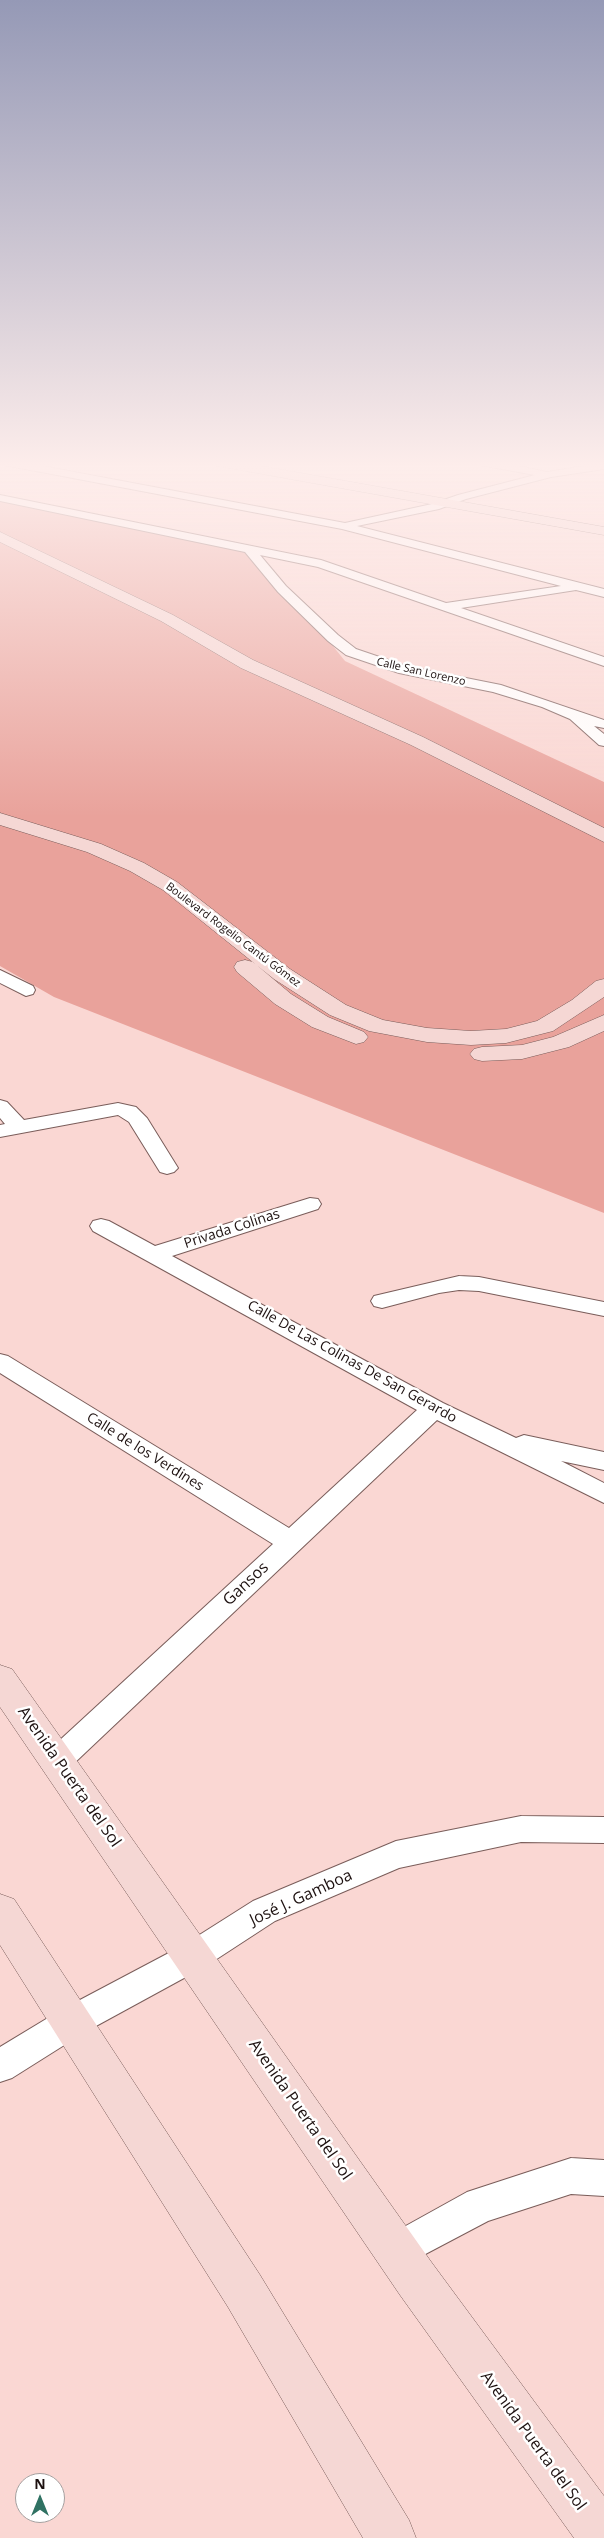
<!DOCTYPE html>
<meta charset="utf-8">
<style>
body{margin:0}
#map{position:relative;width:604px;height:2538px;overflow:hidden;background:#fad7d3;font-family:"Open Sans",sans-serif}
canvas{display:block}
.north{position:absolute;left:15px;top:2473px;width:50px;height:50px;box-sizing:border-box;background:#fff;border:1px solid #a5a09f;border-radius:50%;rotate:0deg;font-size:14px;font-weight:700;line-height:20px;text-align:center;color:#1d1110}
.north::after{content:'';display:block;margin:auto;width:18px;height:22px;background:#307263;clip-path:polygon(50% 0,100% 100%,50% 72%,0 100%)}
</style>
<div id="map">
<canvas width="604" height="2538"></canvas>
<div class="north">N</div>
</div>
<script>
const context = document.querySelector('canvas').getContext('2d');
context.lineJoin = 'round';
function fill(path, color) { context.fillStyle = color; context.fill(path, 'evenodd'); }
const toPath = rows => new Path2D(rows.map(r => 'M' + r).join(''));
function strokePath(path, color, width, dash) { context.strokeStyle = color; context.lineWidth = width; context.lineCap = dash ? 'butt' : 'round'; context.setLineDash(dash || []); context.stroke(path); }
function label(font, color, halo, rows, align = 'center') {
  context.font = font + ' "Open Sans",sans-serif'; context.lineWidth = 5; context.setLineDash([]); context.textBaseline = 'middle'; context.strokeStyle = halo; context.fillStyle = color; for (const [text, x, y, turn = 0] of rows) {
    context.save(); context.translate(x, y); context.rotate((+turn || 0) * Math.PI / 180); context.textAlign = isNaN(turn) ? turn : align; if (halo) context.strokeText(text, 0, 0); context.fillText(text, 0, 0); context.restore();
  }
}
const green = toPath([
 [0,500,255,549,345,661,604,782,604,1213,54,997,0,966]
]);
const street = toPath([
 [0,462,21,462,345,523,432,504,458,495,535,475,480,465,475,462,498,462,547,472,604,463,604,469,551,477,466,499,439,509,357,526,604,589,604,597,576,590,461,608,604,657,604,666,318,567,260,555,286,586,338,635,356,649,406,666,501,685,604,720,604,728,594,726,604,734,604,746,599,745,570,719,542,707,493,692,399,673,346,655,328,641,278,592,245,552,0,501,0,495,321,560,446,603,561,586,342,529,4,465,0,462],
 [0,970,33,986,35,990,33,994,26,996,0,983,0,970],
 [0,1100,7,1102,24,1120,118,1103,136,1107,147,1118,178,1168,174,1172,167,1174,160,1172,129,1122,118,1115,0,1137,0,1125,5,1124,0,1118,0,1100],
 [310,1198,318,1199,321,1204,318,1209,172,1256,443,1403,516,1438,524,1435,604,1452,604,1470,561,1461,604,1483,604,1503,437,1420,68,1769,58,1772,48,1769,43,1760,48,1751,273,1544,0,1373,0,1354,8,1356,289,1528,417,1410,93,1231,90,1226,93,1221,101,1219,109,1221,155,1246,310,1198],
 [459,1276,479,1277,604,1302,604,1316,479,1291,459,1290,439,1293,382,1308,374,1306,371,1301,374,1296,459,1276],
 [521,1816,604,1817,604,1843,521,1842,399,1868,275,1921,206,1966,85,2032,12,2078,0,2082,0,2047,61,2010,182,1946,253,1901,396,1841,521,1816],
 [571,2158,604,2160,604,2196,571,2194,488,2221,397,2269,384,2264,379,2251,384,2238,467,2192,571,2158]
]);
const secondary = toPath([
 [211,462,239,462,604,527,604,535,217,466,211,462],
 [0,532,173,615,253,660,423,737,604,828,604,842,411,745,241,668,161,621,0,542,0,532],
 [0,813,101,844,144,863,177,882,290,969,346,1005,383,1020,427,1028,471,1031,506,1029,537,1021,572,1000,596,981,604,979,604,997,553,1031,506,1043,471,1045,427,1042,369,1031,330,1015,274,979,163,890,130,871,87,852,0,825,0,813],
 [245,960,253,962,291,994,328,1017,364,1032,368,1037,364,1042,356,1044,312,1027,275,1004,237,972,234,967,237,962,245,960],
 [604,1015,604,1031,569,1047,522,1059,482,1061,474,1059,470,1054,474,1049,482,1047,522,1045,553,1037,604,1015],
 [0,1665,12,1669,432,2263,604,2496,604,2538,574,2538,400,2295,0,1707,0,1665],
 [0,1894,14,1899,260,2275,409,2520,416,2538,363,2538,228,2307,0,1945,0,1894]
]);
const farStreetnames = [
 ["Calle San Lorenzo",421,672,13],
 ["Boulevard Rogelio Cantú Gómez",233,935,37]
];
const streetNames = [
 ["Privada Colinas",232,1229,-18],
 ["Calle De Las Colinas De San Gerardo",352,1362,29],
 ["Calle de los Verdines",145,1452,32]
];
const nearStreetnames = [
 ["Gansos",246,1584,-43],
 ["Avenida Puerta del Sol",69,1777,55],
 ["José J. Gamboa",301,1898,-25],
 ["Avenida Puerta del Sol",300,2110,55],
 ["Avenida Puerta del Sol",533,2441,54]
];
fill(green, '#e9a29b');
strokePath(street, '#7a5d5a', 2);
strokePath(secondary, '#7a5d5a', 1);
fill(street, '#fff');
fill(secondary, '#f5d7d4');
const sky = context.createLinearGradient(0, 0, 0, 817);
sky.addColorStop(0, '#9599b6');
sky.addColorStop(0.57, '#fdedeb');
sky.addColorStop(1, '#fdedeb00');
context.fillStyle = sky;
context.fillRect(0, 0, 604, 817);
label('11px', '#1d1110', '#fff', farStreetnames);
label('14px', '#1d1110', '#fff', streetNames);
label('16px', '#1d1110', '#fff', nearStreetnames);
</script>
